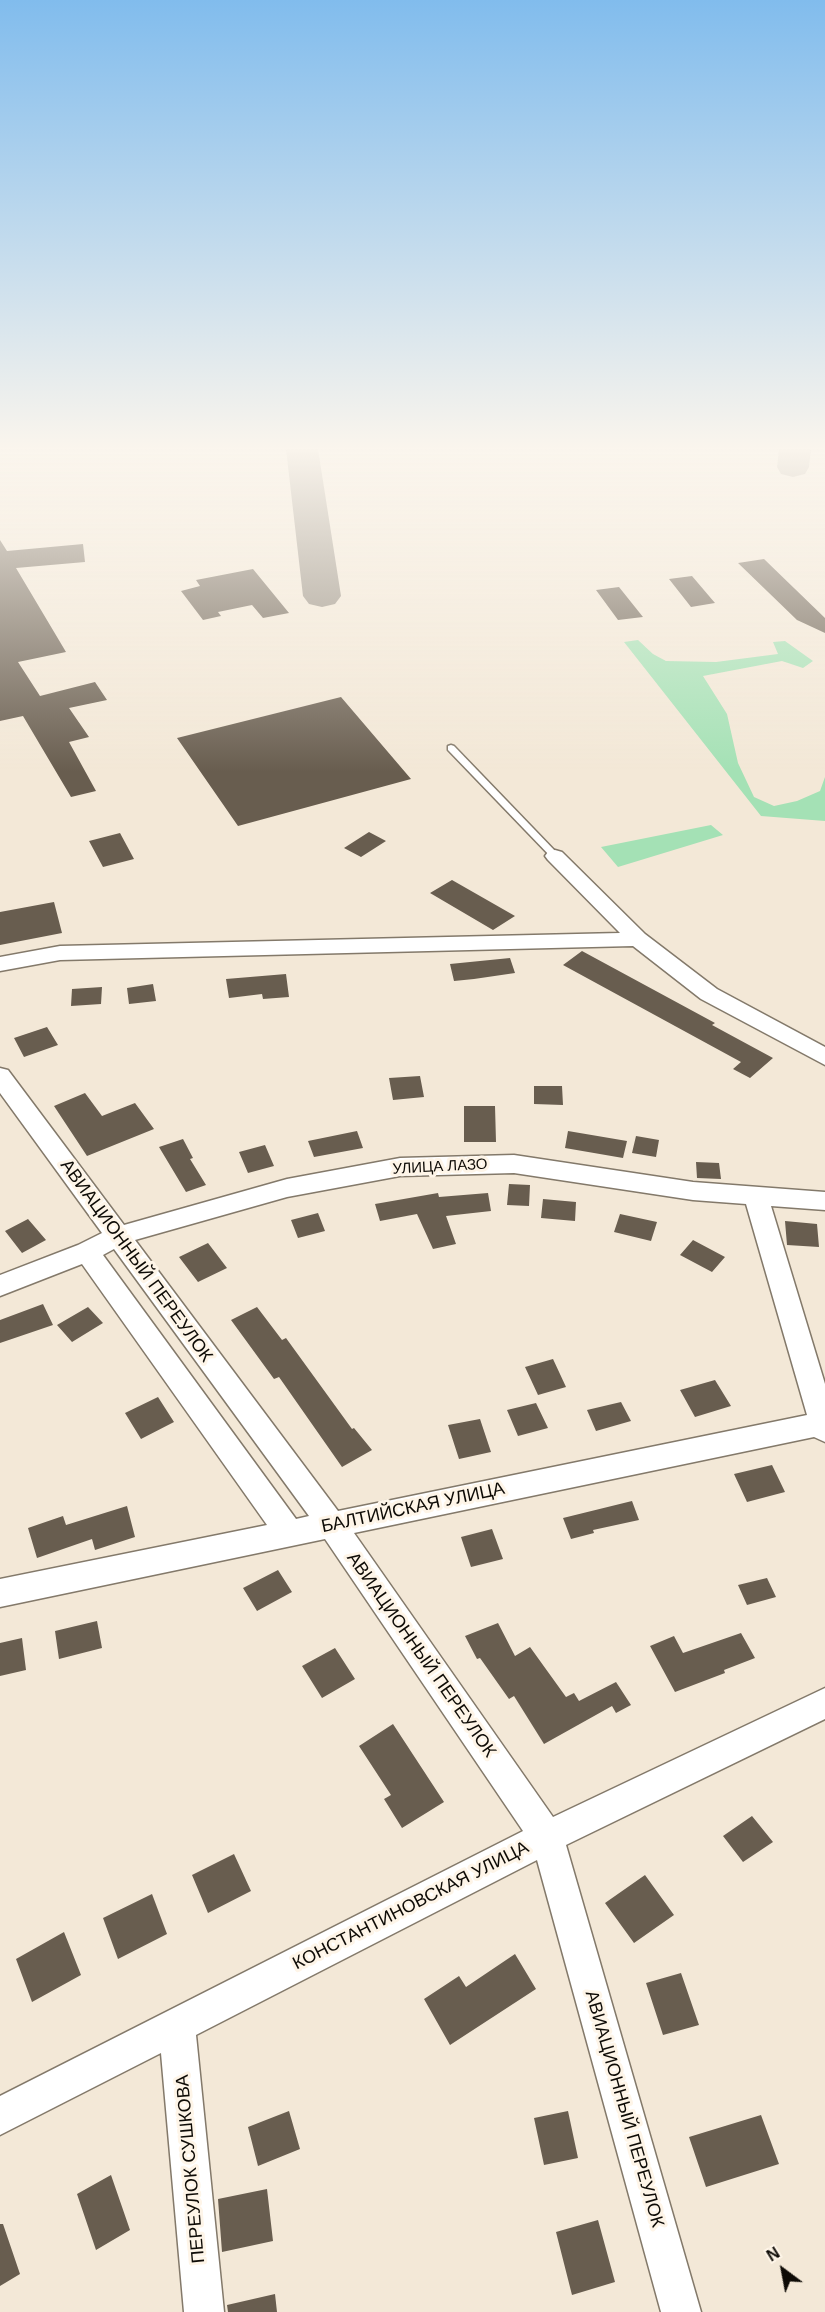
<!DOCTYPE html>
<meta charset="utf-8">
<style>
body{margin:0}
#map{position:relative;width:825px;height:2312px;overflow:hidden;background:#f3e8d7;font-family:Helvetica,sans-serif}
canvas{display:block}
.north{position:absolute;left:753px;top:2240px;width:60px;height:60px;-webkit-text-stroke:4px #fef5e8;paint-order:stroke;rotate:328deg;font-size:16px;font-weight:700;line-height:24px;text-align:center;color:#0e0b06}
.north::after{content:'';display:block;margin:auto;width:21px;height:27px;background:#0e0b06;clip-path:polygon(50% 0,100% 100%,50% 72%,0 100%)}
</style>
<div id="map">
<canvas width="825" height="2312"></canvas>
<div class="north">N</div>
</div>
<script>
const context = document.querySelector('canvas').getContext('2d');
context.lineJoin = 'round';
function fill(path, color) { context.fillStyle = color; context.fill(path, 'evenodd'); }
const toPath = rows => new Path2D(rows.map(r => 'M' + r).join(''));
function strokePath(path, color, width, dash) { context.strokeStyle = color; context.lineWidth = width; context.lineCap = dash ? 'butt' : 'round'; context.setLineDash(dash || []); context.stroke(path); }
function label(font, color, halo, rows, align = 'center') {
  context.font = font + ' Helvetica,sans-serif'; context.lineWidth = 6; context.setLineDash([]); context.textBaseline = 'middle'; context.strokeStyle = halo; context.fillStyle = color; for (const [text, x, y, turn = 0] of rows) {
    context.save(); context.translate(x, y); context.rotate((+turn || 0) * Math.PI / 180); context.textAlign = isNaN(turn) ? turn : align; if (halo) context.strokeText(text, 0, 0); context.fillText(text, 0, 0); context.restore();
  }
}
const green = toPath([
 [638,640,653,654,666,661,716,662,778,654,773,642,785,641,813,661,803,668,782,661,703,676,727,714,738,763,754,797,774,806,797,801,820,791,825,777,825,821,761,816,624,642],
 [711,825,723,835,618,867,601,847]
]);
const taxiway = toPath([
 [286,449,318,449,341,596,335,604,322,607,309,604,303,596,286,449],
 [779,449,811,449,809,467,805,474,793,477,781,474,777,467,779,449]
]);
const building = toPath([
 [0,540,7,551,83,544,85,562,16,568,66,652,18,662,40,696,95,682,107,700,69,708,89,737,69,742,96,791,71,797,23,716,0,721],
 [764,559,825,618,825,633,797,620,738,563],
 [253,569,289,613,263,618,252,605,218,612,221,616,203,620,181,591,200,586,196,580],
 [692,576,715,603,691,607,669,579],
 [619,587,643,617,618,620,596,590],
 [341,697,411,779,238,826,177,738],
 [369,832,386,841,361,857,344,848],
 [120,833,134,859,103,867,89,841],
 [452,880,515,916,493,930,430,893],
 [54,902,62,933,0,945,0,912],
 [582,951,715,1023,712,1025,773,1058,750,1078,733,1069,741,1062,563,965],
 [510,958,515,973,474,979,454,981,450,964],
 [286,974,289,997,263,999,262,994,229,998,226,979],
 [153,984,156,1001,129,1004,127,988],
 [102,987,101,1004,71,1006,72,989],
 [47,1027,58,1045,24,1057,14,1038],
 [420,1076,424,1097,393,1100,389,1078],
 [534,1086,562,1086,563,1105,534,1104],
 [85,1093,102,1116,135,1103,154,1129,87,1156,54,1106],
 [464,1106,495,1106,496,1142,464,1142],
 [357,1131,363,1148,314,1157,308,1141],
 [568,1131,627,1141,623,1158,565,1148],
 [636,1136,659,1140,656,1157,632,1153],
 [183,1139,193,1158,190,1159,206,1185,186,1192,159,1147],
 [265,1145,274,1166,248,1173,239,1152],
 [696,1162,719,1163,721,1179,697,1178],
 [509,1184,530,1185,529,1206,507,1205],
 [438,1193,439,1197,488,1193,491,1211,446,1216,456,1244,433,1249,417,1214,380,1221,375,1204],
 [543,1199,576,1202,575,1221,541,1218],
 [318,1213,325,1231,298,1238,291,1220],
 [620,1214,657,1222,651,1241,614,1232],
 [28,1219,46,1240,22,1253,5,1231],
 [785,1221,817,1224,819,1247,787,1245],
 [693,1240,725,1257,712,1272,680,1255],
 [208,1243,227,1268,198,1282,179,1257],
 [43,1304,53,1325,0,1343,0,1320],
 [88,1307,103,1323,72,1342,57,1325],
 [257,1307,282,1340,286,1338,352,1429,354,1428,372,1450,342,1467,279,1377,274,1379,231,1320],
 [553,1359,566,1387,538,1395,525,1367],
 [715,1380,731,1406,695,1417,680,1390],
 [158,1397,174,1422,141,1439,125,1413],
 [621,1402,631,1421,596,1431,587,1410],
 [536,1403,548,1428,518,1436,507,1410],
 [480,1419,491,1452,459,1459,448,1425],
 [772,1465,785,1492,747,1502,734,1474],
 [632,1501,639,1520,593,1530,594,1533,571,1539,563,1518],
 [127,1506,135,1537,95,1550,92,1539,37,1558,28,1528,63,1516,66,1525],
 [492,1529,503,1559,471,1567,461,1537],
 [278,1570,292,1592,257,1611,243,1588],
 [767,1578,776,1597,747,1605,738,1585],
 [97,1621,102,1648,59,1659,55,1631],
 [498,1623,515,1656,530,1647,566,1697,574,1693,579,1701,616,1682,631,1705,616,1713,612,1706,544,1744,514,1696,509,1699,480,1658,477,1659,465,1636],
 [741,1633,755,1658,724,1670,725,1673,675,1692,650,1646,674,1636,683,1653],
 [22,1638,26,1670,0,1676,0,1643],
 [335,1648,355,1679,322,1698,302,1666],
 [393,1724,444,1802,402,1828,384,1799,391,1795,359,1746],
 [752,1816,773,1842,743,1862,723,1836],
 [234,1854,251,1891,208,1913,192,1875],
 [645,1875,674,1915,634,1943,605,1903],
 [152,1894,167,1934,118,1959,103,1918],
 [64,1932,81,1975,32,2002,16,1959],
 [515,1954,536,1989,450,2045,424,1999,459,1976,466,1987],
 [681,1973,699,2025,663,2035,646,1983],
 [289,2111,300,2149,258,2166,248,2127],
 [568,2111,578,2158,544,2165,534,2118],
 [761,2115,779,2164,706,2187,689,2137],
 [111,2175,130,2230,96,2250,77,2194],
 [267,2189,273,2241,222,2252,218,2199],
 [598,2220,615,2282,572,2295,556,2232],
 [0,2224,3,2224,20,2274,0,2286],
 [275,2294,277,2312,228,2312,227,2305]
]);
const lane = toPath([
 [451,745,454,746,558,854,558,858,552,858,448,750,448,746,451,745]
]);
const street = toPath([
 [555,850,562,852,645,934,717,989,825,1047,825,1065,701,999,633,946,60,960,0,971,0,957,60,946,620,933,548,860,545,856,548,852,555,850],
 [0,1068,8,1070,124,1225,287,1179,400,1158,514,1155,693,1182,825,1192,825,1210,771,1206,825,1384,825,1442,814,1437,354,1533,553,1817,825,1688,825,1719,566,1845,701,2312,661,2312,537,1860,196,2035,224,2312,184,2312,161,2053,0,2135,0,2096,523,1831,325,1539,0,1607,0,1579,267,1525,82,1264,0,1296,0,1275,78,1245,102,1233,0,1093,0,1068],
 [514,1173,693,1200,746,1204,807,1415,338,1511,135,1240,287,1197,400,1176,514,1173],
 [114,1249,309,1516,296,1519,103,1255,114,1249]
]);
const streetNames = [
 ["УЛИЦА ЛАЗО",440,1167,-3]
];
const nearStreetnames = [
 ["АВИАЦИОННЫЙ ПЕРЕУЛОК",136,1261,54],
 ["БАЛТИЙСКАЯ УЛИЦА",413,1508,-12],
 ["АВИАЦИОННЫЙ ПЕРЕУЛОК",421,1655,55],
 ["КОНСТАНТИНОВСКАЯ УЛИЦА",411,1906,-27],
 ["АВИАЦИОННЫЙ ПЕРЕУЛОК",624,2109,74],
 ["ПЕРЕУЛОК СУШКОВА",191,2169,-95]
];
fill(green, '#a4e1b5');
fill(taxiway, '#8e867a');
fill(building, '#685d4f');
strokePath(lane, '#83796a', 3);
strokePath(street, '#83796a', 3);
fill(lane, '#fff');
fill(street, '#fff');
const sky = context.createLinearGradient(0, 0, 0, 772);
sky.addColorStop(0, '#81bced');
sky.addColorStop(0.58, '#faf5ed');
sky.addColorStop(1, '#faf5ed00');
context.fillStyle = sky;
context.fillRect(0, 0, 825, 772);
label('15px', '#0e0b06', '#fef5e8', streetNames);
label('18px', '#0e0b06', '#fef5e8', nearStreetnames);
</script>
